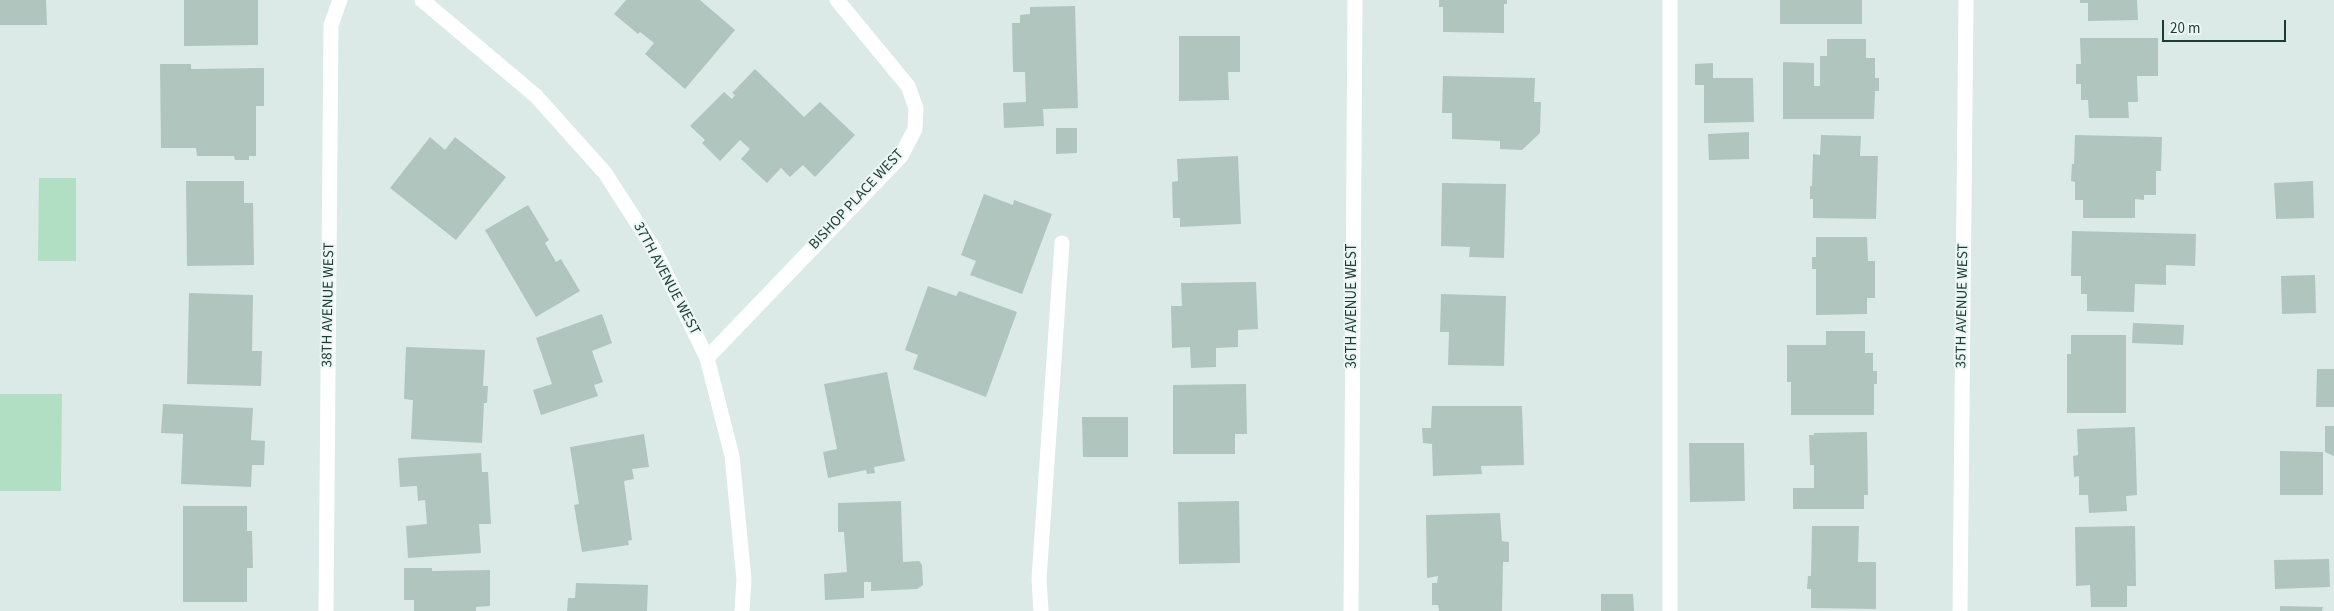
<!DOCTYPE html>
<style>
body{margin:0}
#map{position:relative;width:2334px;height:611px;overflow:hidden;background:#dbeae6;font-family:"Source Sans 3",sans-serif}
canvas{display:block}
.scale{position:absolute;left:2162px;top:20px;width:124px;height:22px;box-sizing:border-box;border:2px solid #1c3b37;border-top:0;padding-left:6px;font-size:15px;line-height:18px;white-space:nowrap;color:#1c3b37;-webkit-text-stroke:4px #ecf7f3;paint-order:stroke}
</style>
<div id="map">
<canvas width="2334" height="611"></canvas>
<div class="scale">20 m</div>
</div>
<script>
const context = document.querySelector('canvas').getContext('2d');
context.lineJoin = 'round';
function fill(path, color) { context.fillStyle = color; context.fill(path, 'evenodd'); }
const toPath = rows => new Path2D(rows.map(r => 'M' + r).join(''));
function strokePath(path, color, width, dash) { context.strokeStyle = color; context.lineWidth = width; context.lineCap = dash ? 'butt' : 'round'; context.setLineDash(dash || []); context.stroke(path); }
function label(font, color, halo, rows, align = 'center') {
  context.font = font + ' "Source Sans 3",sans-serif'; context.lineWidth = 4; context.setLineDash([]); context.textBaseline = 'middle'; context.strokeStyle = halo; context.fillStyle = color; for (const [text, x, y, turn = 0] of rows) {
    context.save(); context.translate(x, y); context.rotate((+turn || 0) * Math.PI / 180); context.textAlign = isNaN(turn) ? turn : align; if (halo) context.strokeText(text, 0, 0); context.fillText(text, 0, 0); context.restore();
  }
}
const green = toPath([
 [39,178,76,178,76,261,38,261],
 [0,394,62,394,61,491,0,491]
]);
const building = toPath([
 [0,0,46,0,47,25,0,25],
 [184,0,258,0,258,45,184,46],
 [626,0,700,0,735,30,685,89,645,54,654,43,640,32,638,34,614,14],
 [1439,0,1507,0,1507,4,1504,4,1504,33,1443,32,1443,7,1439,7],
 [1780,0,1862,0,1862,24,1780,24],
 [2080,0,2137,0,2138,20,2088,21,2088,3,2080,3],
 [1075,6,1078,108,1043,109,1044,126,1004,128,1003,103,1026,102,1025,72,1013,72,1012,23,1020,23,1020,15,1030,14,1030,7],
 [1179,36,1240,36,1240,72,1228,72,1229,100,1179,101],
 [2080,38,2158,38,2158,76,2137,76,2138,102,2128,102,2129,118,2089,118,2088,100,2081,100,2081,84,2076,84,2076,64,2081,64],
 [1827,39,1866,39,1866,58,1875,58,1875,78,1879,78,1879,91,1875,91,1874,119,1783,119,1783,62,1814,63,1814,86,1820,86,1820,56,1827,56],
 [1713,63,1713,78,1753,78,1754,122,1704,123,1704,85,1695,85,1695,64],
 [160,64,191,64,191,69,264,68,264,106,256,106,256,156,249,156,249,160,235,160,234,156,197,156,196,148,161,148],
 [755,69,804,117,820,102,855,135,815,177,803,165,790,177,781,168,767,183,741,159,750,149,740,140,720,161,702,143,705,140,690,126,724,92,732,99,735,95,732,93],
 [1443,76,1535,78,1534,102,1541,102,1540,133,1522,150,1500,149,1500,141,1452,139,1452,113,1442,113],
 [1056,128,1077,128,1077,153,1056,154],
 [1749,132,1749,159,1709,160,1708,134],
 [1821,135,1861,136,1860,156,1878,156,1876,219,1813,218,1813,199,1810,199,1810,186,1812,186,1813,154,1820,155],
 [2075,135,2162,137,2161,171,2156,171,2156,195,2144,195,2144,200,2135,199,2135,218,2083,218,2083,200,2075,200,2075,182,2071,181,2072,164,2074,164],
 [430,137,445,150,455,137,506,177,456,240,390,188],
 [1238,156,1241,224,1180,227,1180,218,1173,218,1172,182,1178,181,1177,159],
 [186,181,244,181,244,203,253,203,254,265,187,266],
 [2313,181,2314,218,2276,219,2274,183],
 [1442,183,1506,184,1504,258,1469,257,1470,247,1441,246],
 [984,194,1013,205,1014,200,1052,214,1022,294,970,275,976,261,961,255],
 [528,205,549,240,545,243,556,262,561,259,580,291,536,317,485,230],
 [2072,231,2196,234,2195,266,2166,265,2166,285,2135,284,2134,312,2087,311,2087,294,2081,294,2081,276,2071,276],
 [1816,237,1867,237,1868,261,1875,261,1875,298,1867,298,1867,314,1816,315,1816,269,1812,269,1812,257,1816,257],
 [2315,275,2316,313,2282,314,2281,276],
 [1256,282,1258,329,1238,330,1238,347,1216,348,1216,367,1191,368,1190,347,1172,348,1171,306,1182,306,1181,283],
 [928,286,956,296,959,291,1017,312,986,397,913,369,918,355,905,350],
 [189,293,253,295,252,351,262,351,261,386,187,384],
 [1441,294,1506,296,1504,366,1448,365,1449,332,1440,332],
 [602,314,612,343,592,351,603,382,594,385,598,396,541,415,533,390,552,384,536,338],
 [2133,323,2184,325,2183,345,2132,343],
 [1826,331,1865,331,1865,353,1873,353,1873,371,1877,371,1877,384,1874,384,1874,415,1791,415,1791,382,1787,382,1787,345,1826,345],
 [2071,335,2126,335,2126,413,2067,413,2067,354,2071,354],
 [406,347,485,350,483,386,488,386,487,403,484,403,482,443,411,439,413,400,404,399],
 [2317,369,2334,369,2334,407,2316,407],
 [887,372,905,461,874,467,875,473,867,474,866,470,828,478,823,452,837,449,824,384],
 [1246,384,1247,434,1235,434,1235,454,1173,454,1173,385],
 [163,404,253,408,251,440,265,441,264,465,252,465,251,487,181,484,183,434,161,433],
 [1432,406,1522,406,1524,465,1481,466,1482,474,1433,476,1432,444,1423,443,1422,428,1431,428],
 [1082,417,1128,417,1128,457,1083,457],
 [2325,426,2334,426,2334,456,2325,452],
 [2135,427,2137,495,2126,496,2127,511,2089,513,2088,495,2079,495,2079,476,2074,477,2073,456,2078,455,2077,429],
 [1867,432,1868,495,1864,495,1864,509,1793,509,1793,488,1814,488,1814,465,1810,465,1809,435,1814,435,1814,433],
 [644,434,649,467,632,469,634,479,624,481,632,540,628,541,629,545,582,552,574,505,579,504,570,447],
 [1689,443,1744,443,1745,501,1690,502],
 [2280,451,2323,452,2323,495,2280,495],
 [481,453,482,472,488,472,491,524,479,524,481,553,408,558,406,526,427,524,425,500,418,501,417,486,400,487,398,458],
 [901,501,903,562,919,561,922,565,923,585,917,589,871,591,871,582,864,582,864,598,825,600,824,574,847,572,844,532,838,532,838,503],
 [1239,501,1240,563,1179,564,1178,502],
 [183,506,247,506,247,531,252,531,253,568,247,568,247,602,183,602],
 [1500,513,1502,541,1509,542,1509,562,1503,562,1502,611,1439,611,1438,605,1432,605,1432,583,1437,583,1438,576,1427,578,1426,515],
 [1812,526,1859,526,1858,562,1876,562,1876,609,1811,608,1811,589,1807,589,1808,576,1811,576],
 [2135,526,2136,586,2127,586,2127,607,2091,607,2090,585,2076,586,2075,527],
 [2329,559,2330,587,2275,589,2274,560],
 [404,568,432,568,432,571,490,570,490,606,476,607,476,611,414,611,414,600,404,600],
 [576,583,648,585,647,611,567,611,568,598,575,598],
 [1601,594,1633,594,1634,611,1601,611],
 [2280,606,2323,607,2322,611,2280,611]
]);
const service = toPath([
 [1670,0,1670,611],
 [1041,611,1039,579,1062,243]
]);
const minor = toPath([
 [422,0,536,96,605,173,654,249,707,358,732,456,744,579,742,611],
 [707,358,901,156,915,129,916,108,908,86,837,0],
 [326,611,331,25,340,0],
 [1351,611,1355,0],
 [1960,611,1966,0]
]);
const streetNames = [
 ["BISHOP PLACE WEST",857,200,-47],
 ["37TH AVENUE WEST",666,279,62],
 ["38TH AVENUE WEST",329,305,-89],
 ["36TH AVENUE WEST",1353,306,-90],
 ["35TH AVENUE WEST",1963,306,-89]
];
fill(green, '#b1dfc4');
fill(building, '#b1c5bf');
strokePath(service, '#fff', 15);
strokePath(minor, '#fff', 15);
label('15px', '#1c3b37', '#ecf7f3', streetNames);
</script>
